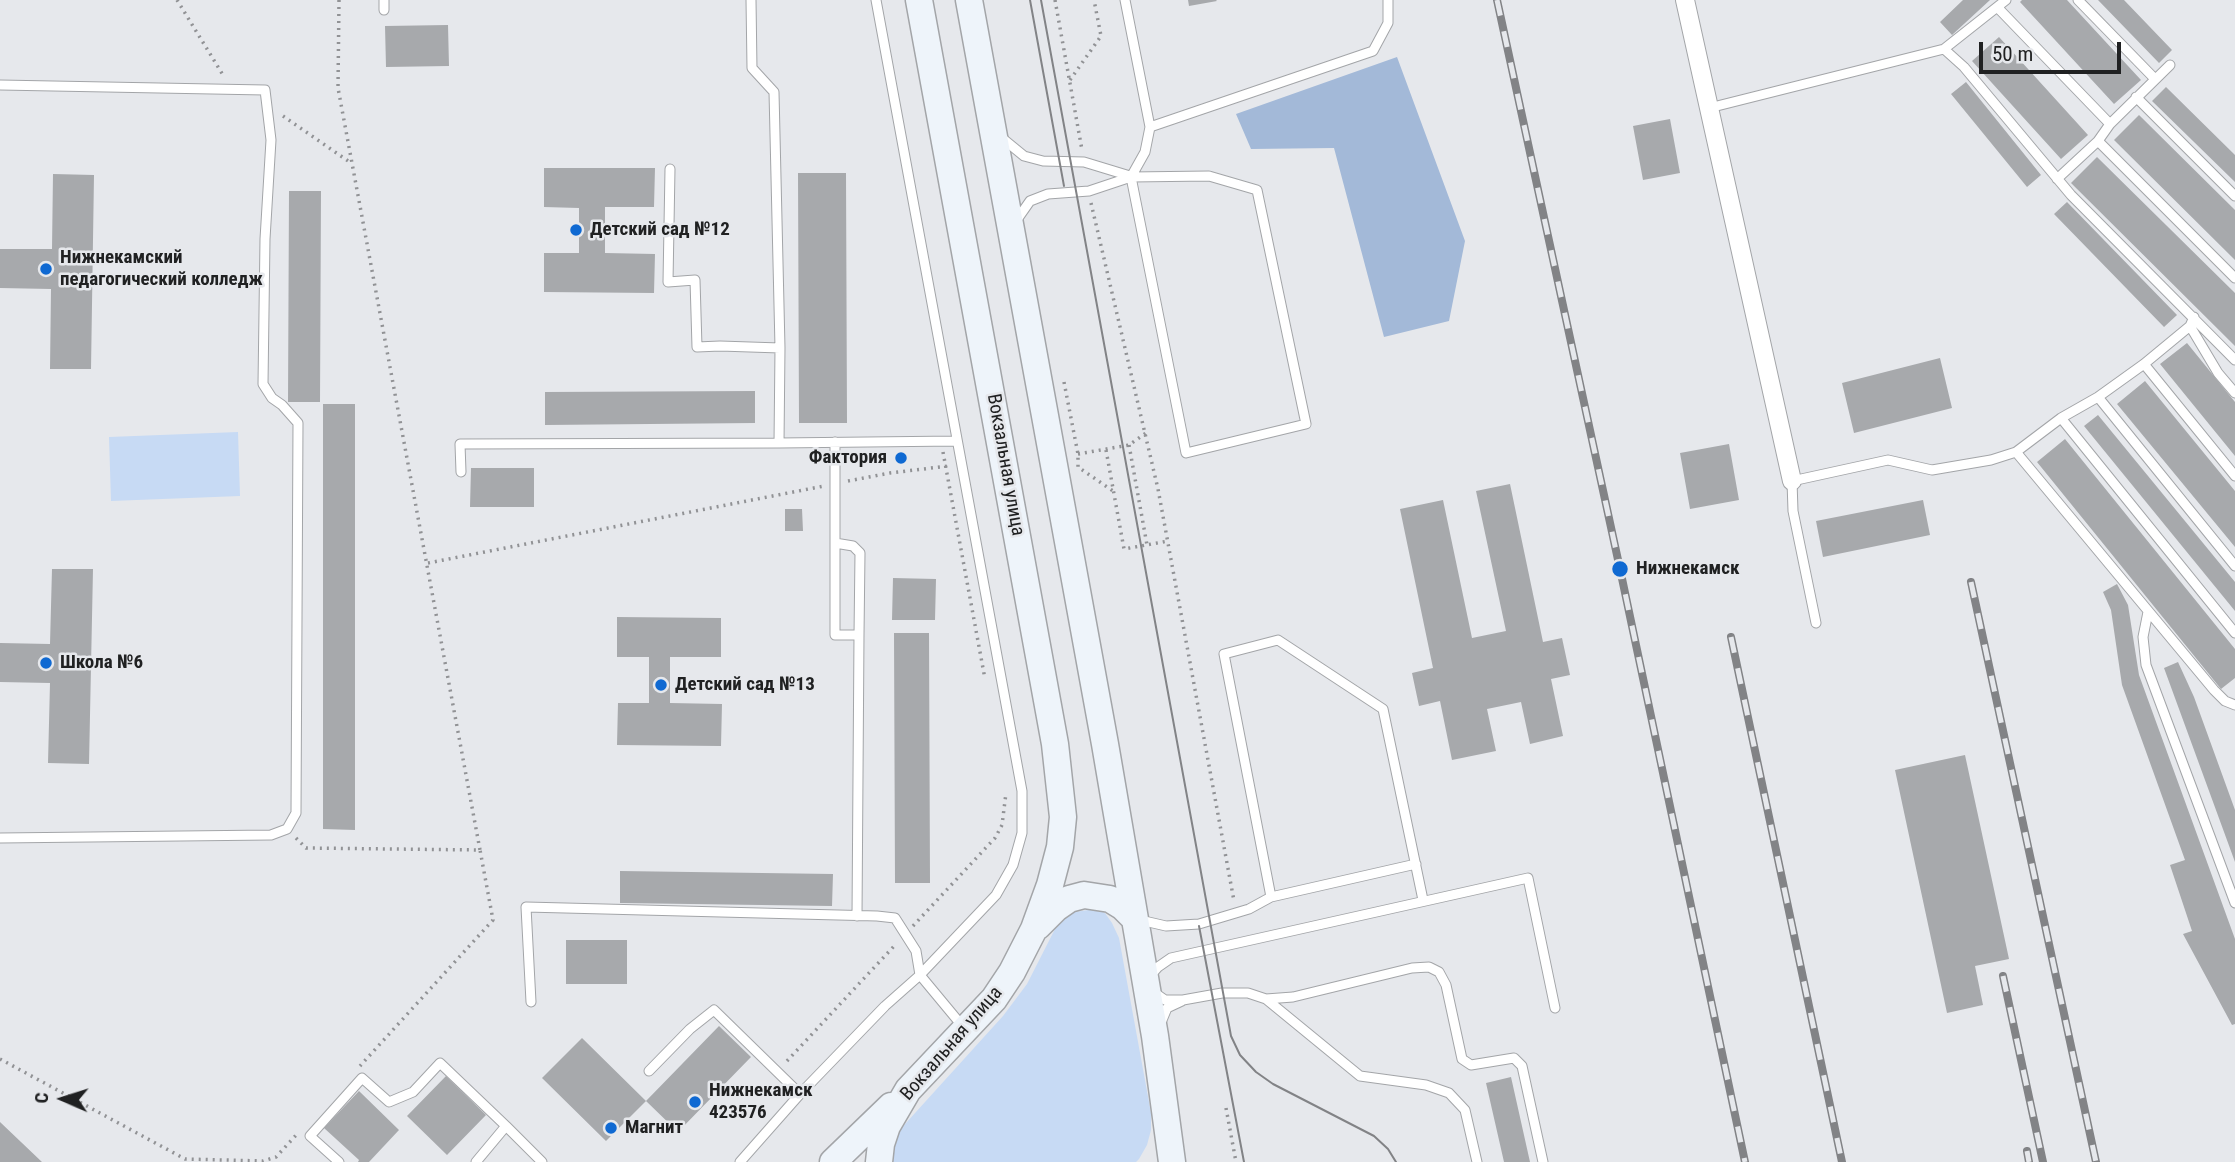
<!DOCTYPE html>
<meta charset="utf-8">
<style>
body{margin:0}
#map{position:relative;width:2235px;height:1162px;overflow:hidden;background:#e6e8ec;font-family:"Roboto Condensed",sans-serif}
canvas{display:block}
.north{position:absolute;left:28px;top:1064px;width:70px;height:70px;-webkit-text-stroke:5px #e6e8ec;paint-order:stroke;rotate:273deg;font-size:19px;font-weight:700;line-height:28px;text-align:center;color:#202122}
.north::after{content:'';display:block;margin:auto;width:24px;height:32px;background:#202122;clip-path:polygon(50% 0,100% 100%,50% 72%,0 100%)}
.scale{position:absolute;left:1979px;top:42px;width:142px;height:32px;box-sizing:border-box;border:4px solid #202122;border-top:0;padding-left:9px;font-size:21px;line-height:24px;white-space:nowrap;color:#202122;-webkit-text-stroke:5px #e6e8ec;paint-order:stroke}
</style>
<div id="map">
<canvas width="2235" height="1162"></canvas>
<div class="north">С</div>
<div class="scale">50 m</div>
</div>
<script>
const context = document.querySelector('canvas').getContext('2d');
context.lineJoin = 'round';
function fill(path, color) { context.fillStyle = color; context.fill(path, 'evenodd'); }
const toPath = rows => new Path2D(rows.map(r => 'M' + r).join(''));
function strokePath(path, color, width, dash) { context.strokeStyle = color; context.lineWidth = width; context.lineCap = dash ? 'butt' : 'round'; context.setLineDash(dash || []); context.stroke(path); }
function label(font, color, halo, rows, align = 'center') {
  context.font = font + ' "Roboto Condensed",sans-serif'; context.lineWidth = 5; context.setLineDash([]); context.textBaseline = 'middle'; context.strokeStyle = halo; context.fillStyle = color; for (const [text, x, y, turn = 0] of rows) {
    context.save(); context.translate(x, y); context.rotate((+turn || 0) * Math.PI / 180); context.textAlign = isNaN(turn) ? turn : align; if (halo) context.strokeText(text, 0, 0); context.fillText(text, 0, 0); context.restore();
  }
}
const green = toPath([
 [238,432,240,496,111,501,109,437],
 [1095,909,1105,913,1112,923,1119,938,1151,1113,1151,1130,1147,1145,1139,1159,1136,1162,893,1162,896,1134,1003,1016,1027,984,1055,929,1064,918,1075,912]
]);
const forest = toPath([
 [1397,57,1465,241,1449,321,1384,337,1334,148,1251,149,1236,114]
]);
const building = toPath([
 [1188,0,1216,0,1217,1,1189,6],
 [1963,0,1990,0,1952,35,1940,22],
 [2022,0,2067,0,2141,80,2114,104,2020,2],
 [2098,0,2124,0,2172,50,2159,63],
 [448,25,449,66,386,67,385,26],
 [1999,37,2088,135,2061,159,1972,61],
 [1966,82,2041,175,2027,187,1951,94],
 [2166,87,2235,155,2235,182,2152,101],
 [2139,115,2235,210,2235,260,2114,140],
 [1670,119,1680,173,1643,180,1633,126],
 [2097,157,2235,293,2235,346,2071,183],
 [544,168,655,168,654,207,605,207,605,253,655,254,654,293,544,292,544,253,579,253,579,208,544,207],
 [798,173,846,173,847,423,799,423],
 [53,174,94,175,91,369,50,369,51,289,0,288,0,249,52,249],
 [289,191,321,191,320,402,288,402],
 [2067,202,2177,315,2164,327,2054,214],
 [2187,343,2235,402,2235,456,2160,364],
 [1940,358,1952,408,1854,433,1842,383],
 [2145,381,2235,491,2235,547,2117,404],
 [755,391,755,423,545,425,545,392],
 [323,404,355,404,355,830,323,829],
 [2098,415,2235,582,2235,611,2084,426],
 [2065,439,2235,649,2235,678,2221,689,2037,462],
 [1729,444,1739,500,1690,509,1680,453],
 [471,468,534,468,534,507,470,507],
 [1510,484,1543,642,1562,638,1570,675,1551,679,1563,736,1530,744,1521,702,1487,709,1496,751,1452,760,1440,701,1419,706,1412,673,1433,668,1400,509,1443,500,1472,638,1506,631,1476,491],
 [1923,500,1930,535,1823,557,1816,521],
 [785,509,802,509,803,531,785,531],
 [52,569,93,569,89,764,48,763,50,683,0,682,0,643,50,644],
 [893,578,936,579,935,620,892,620],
 [2117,584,2128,605,2139,675,2235,939,2235,1024,2232,1025,2183,934,2192,931,2170,865,2185,860,2122,685,2111,610,2103,592],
 [617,617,721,618,721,657,670,657,670,703,722,704,721,746,617,745,618,703,649,703,649,657,617,657],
 [894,633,929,633,930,883,895,883],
 [2178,662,2194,697,2235,810,2235,862,2164,668],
 [1965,755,2009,959,1975,966,1983,1005,1947,1013,1895,770],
 [620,871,833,874,832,906,620,903],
 [566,940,627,940,627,984,566,984],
 [719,1026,751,1057,678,1132,646,1101],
 [582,1038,646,1101,606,1141,542,1078],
 [446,1076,486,1115,447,1155,407,1116],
 [1511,1077,1530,1162,1504,1162,1486,1083],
 [359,1091,399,1130,369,1162,358,1162,359,1160,324,1128],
 [0,1122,42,1162,0,1162]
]);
const path = toPath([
 [177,0,223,75],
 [339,0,338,88,480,850],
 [1055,0,1082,150],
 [1070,80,1101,36,1094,0],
 [283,116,351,163],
 [1091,203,1158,489,1234,901],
 [1064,382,1078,454,1078,467,1113,491],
 [1129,445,1147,545],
 [1106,450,1124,549,1168,541],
 [943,452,985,679],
 [1078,454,1129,445,1146,433],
 [848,481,890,473,948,466],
 [428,563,824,486],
 [296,838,306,848,480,850,493,920,360,1066],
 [913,926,995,838,1002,825,1006,793],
 [0,1059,185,1159,263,1161,276,1157,298,1133],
 [787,1061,896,944],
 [1226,1108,1236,1162]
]);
const lane = toPath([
 [751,0,752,68,774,92,780,348,779,443,956,441],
 [2078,0,2155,79],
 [1998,8,2110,124],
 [384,10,384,0],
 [1944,49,1964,67,2071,195,2235,360],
 [0,85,265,90,271,140,265,239,263,384,272,398,282,405,298,423,296,813,287,829,271,835,0,838],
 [2136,97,2235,196],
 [1709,108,1944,49,2006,0],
 [1150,127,1373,51,1388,23,1388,0],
 [1002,138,1024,156,1043,161,1084,162,1130,176],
 [2098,141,2235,278],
 [670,169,668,282,695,280,697,347,720,346,780,348],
 [1209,176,1257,190,1306,424,1186,453,1131,177,1209,176],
 [2057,179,2098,141,2110,124,2170,65],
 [1016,221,1030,201,1048,194,1089,191,1131,177,1145,152,1150,127,1125,0],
 [2190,326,2218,373,2235,393],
 [2144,364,2235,476],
 [2098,397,2235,566],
 [2061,418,2235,633],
 [835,442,835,635,859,635,857,916],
 [2016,452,2214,690,2225,701,2235,705],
 [461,472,460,444,779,443],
 [835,543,853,546,860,553,859,635],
 [2148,612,2143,637,2146,665,2235,903],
 [1816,623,1793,511,1792,481,1888,460,1932,470,1991,460,2016,452,2061,418,2098,397,2144,364,2190,326,2194,317],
 [1271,897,1224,654,1278,640,1383,709,1423,900],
 [1140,920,1166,926,1199,924,1249,909,1271,897,1416,864],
 [1149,977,1158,967,1171,958,1528,878,1555,1008],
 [1152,991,1165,1000,1183,1000,1222,993,1248,993,1266,999,1360,1076,1426,1085,1449,1093,1465,1110,1477,1162],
 [1266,999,1293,997,1412,968,1429,967,1439,972,1446,985,1462,1059,1471,1065,1514,1058,1522,1066,1543,1162],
 [531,1002,526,907,877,916,895,918,916,951,920,975,964,1028],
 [1160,1025,1167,1008,1182,1001],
 [649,1071,690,1029,714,1010,800,1094],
 [339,1162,310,1136,362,1078,389,1102,413,1092,440,1063,506,1126],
 [476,1162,506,1126,542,1162],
 [740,1162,800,1094,885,1006,920,975,996,895,1013,865,1022,833,1022,791,876,0]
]);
const street = toPath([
 [1685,0,1792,481]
]);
const secondary = toPath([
 [969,0,1105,744,1155,1036,1172,1162],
 [1038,926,1056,908,1069,899,1084,895,1110,899,1123,907,1134,918],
 [833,1162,891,1106],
 [879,1162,881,1144,887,1126,908,1090,994,999,1012,972,1034,929,1050,885,1060,847,1063,817,1055,744,919,0]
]);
const tram = toPath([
 [1030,0,1064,186],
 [1041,0,1231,1036,1240,1055,1256,1072,1273,1084,1374,1136,1388,1149,1396,1162],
 [1199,926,1244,1162]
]);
const rail = toPath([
 [1497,0,1620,569,1745,1162],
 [1971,582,2096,1162],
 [1731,637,1842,1162],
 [2003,976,2043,1162],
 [2027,1151,2029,1162]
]);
const markers = [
 [576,230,7,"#0f69d2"],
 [46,269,7,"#0f69d2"],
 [901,458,7,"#0f69d2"],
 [1620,569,9,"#0f69d2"],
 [46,663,7,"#0f69d2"],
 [661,685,7,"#0f69d2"],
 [695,1102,7,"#0f69d2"],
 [611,1128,7,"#0f69d2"]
];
const poiNames = [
 ["Детский сад №12",590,230],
 ["Нижнекамский",60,258],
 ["педагогический колледж",60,280],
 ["Фактория",887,458,"right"],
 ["Нижнекамск",1636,569],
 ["Школа №6",60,663],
 ["Детский сад №13",675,685],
 ["Нижнекамск",709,1091],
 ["423576",709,1113],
 ["Магнит",625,1128]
];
const streetNames = [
 ["Вокзальная улица",1005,465,80],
 ["Вокзальная улица",952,1044,-49]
];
fill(green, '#c7daf4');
fill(forest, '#a3b9d8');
fill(building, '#a7a9ac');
strokePath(lane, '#a3a5a8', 11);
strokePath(street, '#a3a5a8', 20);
strokePath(secondary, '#a3a5a8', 29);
strokePath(path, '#919295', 3.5, [2, 5]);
strokePath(lane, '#fff', 9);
strokePath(street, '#fff', 18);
strokePath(secondary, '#eef4fa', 26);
strokePath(tram, '#828386', 2);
strokePath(rail, '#828386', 8);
strokePath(rail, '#e6e8ec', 5, [16]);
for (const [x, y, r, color] of markers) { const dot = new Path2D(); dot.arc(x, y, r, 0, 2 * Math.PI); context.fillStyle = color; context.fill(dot); strokePath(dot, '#e6e8ec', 2.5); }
label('bold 19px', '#202122', '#e6e8ec', poiNames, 'left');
label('19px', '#202122', '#e6e8ec', streetNames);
</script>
